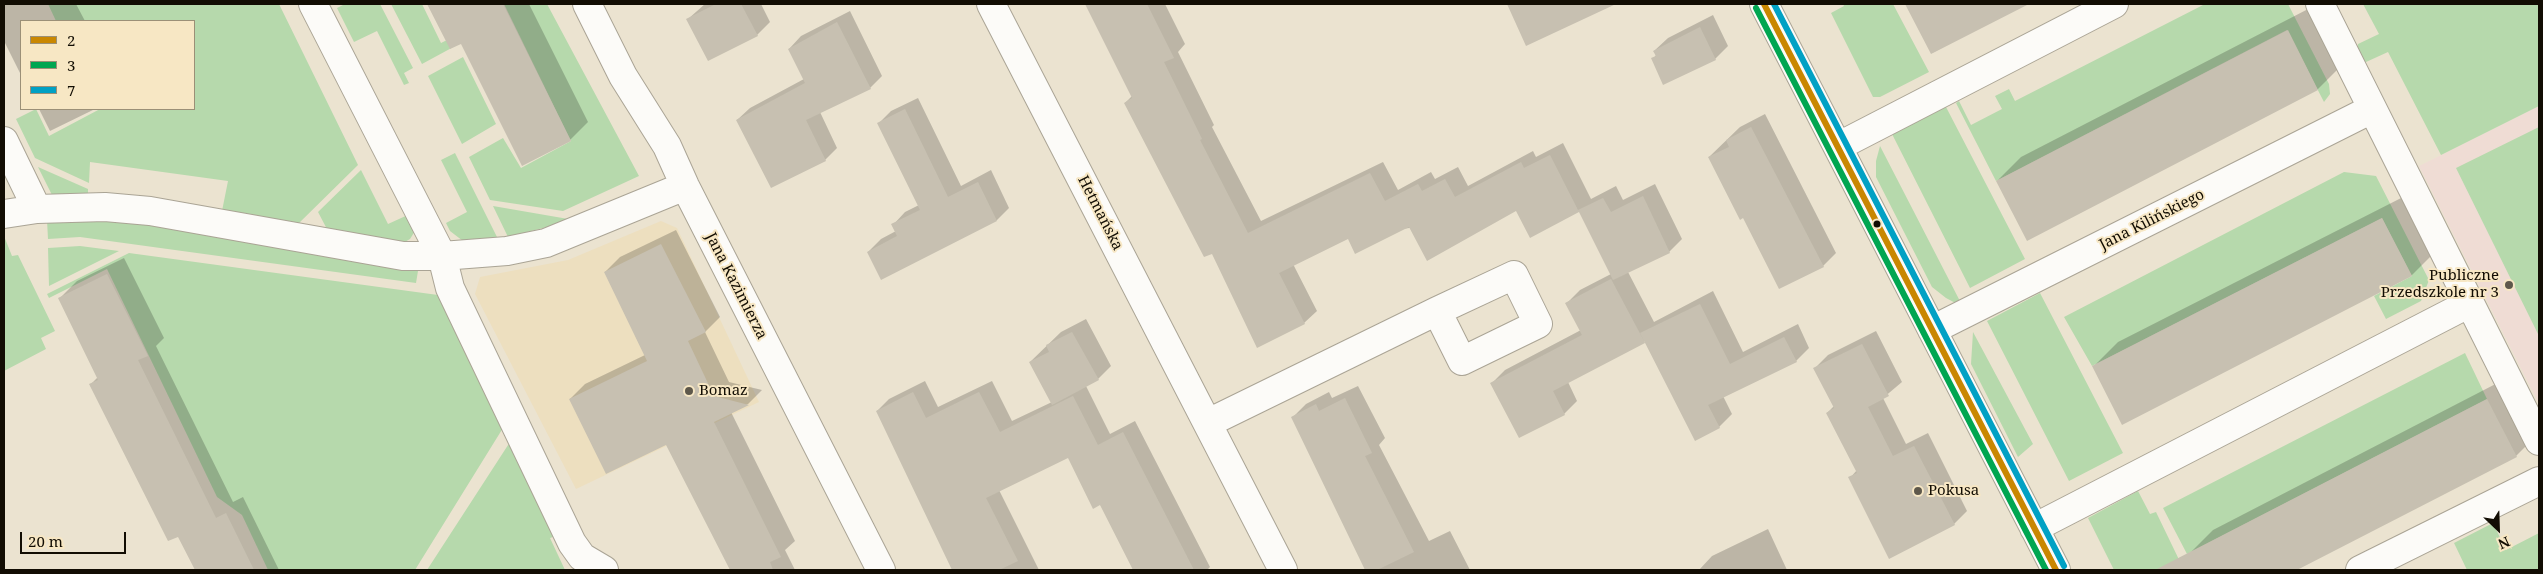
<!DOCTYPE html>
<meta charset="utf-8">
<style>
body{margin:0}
#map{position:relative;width:2543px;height:574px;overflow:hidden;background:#ebe3d0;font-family:"Noto Serif",serif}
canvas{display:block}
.frame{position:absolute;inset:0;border:5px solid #120d03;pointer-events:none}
.legend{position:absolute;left:20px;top:20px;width:175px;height:90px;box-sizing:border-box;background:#f7e7c4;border:1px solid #9b9077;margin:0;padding:6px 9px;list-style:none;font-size:15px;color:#120d03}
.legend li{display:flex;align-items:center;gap:10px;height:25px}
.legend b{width:25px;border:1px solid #9b9077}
.north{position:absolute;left:2473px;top:504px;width:50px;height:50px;-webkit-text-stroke:4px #f7e7c4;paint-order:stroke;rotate:156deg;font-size:14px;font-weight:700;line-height:20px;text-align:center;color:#120d03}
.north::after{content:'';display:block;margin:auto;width:18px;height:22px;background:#120d03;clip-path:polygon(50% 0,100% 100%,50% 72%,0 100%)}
.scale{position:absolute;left:20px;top:532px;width:106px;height:22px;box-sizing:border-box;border:2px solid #120d03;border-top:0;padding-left:6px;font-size:15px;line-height:18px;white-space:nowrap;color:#120d03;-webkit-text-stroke:4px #f7e7c4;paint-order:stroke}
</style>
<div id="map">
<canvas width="2543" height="574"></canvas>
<div class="frame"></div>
<ul class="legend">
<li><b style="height:6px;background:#c98701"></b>2</li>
<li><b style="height:6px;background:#00a651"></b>3</li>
<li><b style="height:6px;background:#01a1c4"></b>7</li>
</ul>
<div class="north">N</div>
<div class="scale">20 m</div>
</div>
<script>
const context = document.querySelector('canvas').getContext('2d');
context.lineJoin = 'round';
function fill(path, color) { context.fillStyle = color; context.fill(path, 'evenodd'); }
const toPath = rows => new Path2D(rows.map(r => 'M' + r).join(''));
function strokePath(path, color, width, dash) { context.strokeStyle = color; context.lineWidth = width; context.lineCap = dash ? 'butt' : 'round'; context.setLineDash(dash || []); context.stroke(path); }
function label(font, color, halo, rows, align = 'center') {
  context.font = font + ' "Noto Serif",serif'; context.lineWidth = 4; context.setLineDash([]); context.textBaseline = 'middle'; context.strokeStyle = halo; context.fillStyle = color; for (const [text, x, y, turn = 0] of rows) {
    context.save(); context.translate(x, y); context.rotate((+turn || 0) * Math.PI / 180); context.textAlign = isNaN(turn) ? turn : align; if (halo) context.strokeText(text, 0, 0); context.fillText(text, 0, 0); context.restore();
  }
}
const built = toPath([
 [661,221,677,228,759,402,576,489,475,294,480,277,568,260]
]);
const education = toPath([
 [2539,106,2539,404,2419,166]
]);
const green = toPath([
 [48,4,279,4,358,165,296,226,222,211,228,181,90,162,89,183,35,158,16,119,36,109,49,136,100,109,194,109,194,21,56,21],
 [345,4,380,4,413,68,404,73,409,83,404,85,377,31,354,42,337,8],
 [391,4,422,4,441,43,453,37,457,45,422,64],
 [504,4,547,4,639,176,563,211,490,200,469,157,503,138,521,168,571,141],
 [1843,4,1893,4,1929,72,1880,97,1873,97,1831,13,1844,6],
 [2205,4,2288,4,2329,84,2330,94,2324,102,2287,30,1996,181,1956,103,1959,101,1971,125,2002,109,1995,96,2009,89,2015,101],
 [2363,4,2539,4,2539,106,2441,155,2388,52,2366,62,2362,61,2357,49,2358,44,2379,34],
 [463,57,496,124,462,144,428,76],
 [1946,107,2025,259,1970,288,1892,134],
 [2539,127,2539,336,2456,168],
 [1880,146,1963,307,1946,298,1932,287,1876,177,1876,161],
 [455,153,498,239,463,241,450,231,446,223,467,212,441,160],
 [38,167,88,189,88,193,52,195],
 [361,170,388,224,410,214,415,231,410,239,403,243,328,231,318,212],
 [2344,172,2376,176,2429,280,2421,301,2386,319,2374,296,2412,276,2382,218,2092,366,2064,317],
 [493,206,574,220,508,237],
 [47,220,133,220,412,267,418,271,416,283,80,237,48,239],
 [4,236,12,256,18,255,55,331,41,338,46,349,4,371],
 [80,246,119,251,49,286,48,248],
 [129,253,438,295,503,428,415,570,268,570,242,515,217,497,107,269,49,298,47,294],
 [2040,293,2123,453,2069,481,1987,321],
 [1973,332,2033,444,2018,457,1971,364],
 [2465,353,2487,399,2187,554,2163,508],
 [510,442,556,536,550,538,565,570,427,570],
 [2138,491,2150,514,2156,512,2184,570,2114,570,2088,518],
 [2493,523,2506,550,2539,533,2539,570,2467,570,2454,543]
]);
const shadow = toPath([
 [4,4,76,4,85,21,21,21,21,75,4,41],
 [429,4,529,4,588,122,570,140,461,42,450,47],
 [705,4,761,4,770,22,757,35,688,19],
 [1086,4,1165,4,1185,44,1178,52,1214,125,1212,127,1261,221,1383,162,1398,190,1431,172,1435,179,1458,167,1468,186,1533,151,1536,157,1563,143,1591,199,1616,186,1623,200,1655,184,1682,239,1669,252,1628,272,1654,322,1713,291,1743,352,1798,324,1809,348,1796,361,1723,396,1732,414,1719,427,1645,340,1568,382,1577,401,1564,414,1492,383,1505,370,1581,330,1567,303,1580,290,1611,274,1579,210,1530,236,1517,210,1349,238,1293,264,1317,311,1304,323,1212,252,1125,103,1132,96],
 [1509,4,1600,4,1589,15,1526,44],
 [1906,4,2026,4,1932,53],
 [2312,7,2342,65,2318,89,2027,239,1997,181,2021,157],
 [850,11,882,76,870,88,820,112,837,148,825,160,737,120,750,108,804,79,789,49,801,36],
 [1713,15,1728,46,1715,59,1653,59,1656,55,1654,51,1668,38],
 [918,98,961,186,991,170,1009,208,997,220,882,278,868,252,881,239,896,231,893,225,905,212,919,205,879,123,891,111],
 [39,109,95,109,50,131],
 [1765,114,1836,253,1823,266,1744,217,1709,157,1740,127],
 [2407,195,2436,251,2412,275,2123,423,2094,366,2118,342],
 [676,230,720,317,705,332,729,382,762,390,748,404,731,412,795,541,785,550,795,570,731,570,666,443,570,399,585,384,645,355,605,272,620,257],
 [124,258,164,338,156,346,233,502,243,497,279,570,196,570,179,535,90,385,98,377,60,298,77,281],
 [1086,319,1111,366,1098,379,1086,386,1110,434,1135,421,1210,567,1207,570,1135,570,1100,504,1068,457,999,490,1039,570,953,570,877,411,889,399,925,381,938,407,992,381,1012,421,1052,402,1030,362,1061,332],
 [1876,331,1902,382,1883,398,1906,444,1928,433,1967,511,1954,524,1850,478,1857,470,1827,413,1834,406,1815,368,1828,355],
 [2511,376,2539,433,2516,456,2295,570,2197,570,2189,554,2213,530],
 [1358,386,1385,438,1379,445,1429,541,1450,531,1470,570,1366,570,1293,417,1306,404,1329,392,1332,398],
 [1768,529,1787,570,1699,570,1712,556]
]);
const building = toPath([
 [427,4,503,4,571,141,522,166,461,44,450,49],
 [716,4,741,4,758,36,708,61,686,19],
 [1085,4,1147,4,1174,58,1164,62,1202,139,1200,140,1248,233,1370,173,1385,201,1418,184,1422,191,1445,179,1455,197,1521,162,1524,168,1550,155,1578,210,1603,198,1611,212,1643,196,1670,253,1613,280,1579,212,1530,238,1516,211,1427,261,1409,227,1355,254,1348,239,1279,273,1305,324,1257,348,1212,254,1204,257,1124,103,1132,98],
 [1507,4,1616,4,1526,46],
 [1905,4,2029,4,1931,54],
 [837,22,871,89,806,120,826,161,771,188,736,120,805,83,788,49],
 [1700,27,1716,60,1663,85,1651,58,1656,56,1653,51],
 [2288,30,2318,90,2027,241,1996,181],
 [905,109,948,197,978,182,997,221,881,280,867,252,897,236,891,224,920,210,877,123],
 [1751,127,1824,267,1779,289,1743,218,1740,220,1708,157,1729,147,1726,140],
 [2382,218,2412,276,2122,425,2092,366],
 [661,244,706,332,688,341,714,396,749,405,714,422,781,557,770,562,773,570,730,570,666,445,606,474,569,399,647,361,604,272],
 [107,274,148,356,138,360,216,518,226,513,254,570,195,570,178,537,168,541,89,384,98,380,58,298],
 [1611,279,1645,343,1553,391,1565,415,1519,438,1490,383,1582,335,1565,303],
 [1700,304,1730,364,1784,337,1797,362,1708,405,1720,428,1695,441,1640,333],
 [1072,332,1099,380,1052,405,1029,362,1049,352,1046,345],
 [1862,344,1889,396,1868,407,1893,456,1914,446,1955,525,1889,559,1848,477,1857,473,1826,413,1834,408,1813,368],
 [913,392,926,418,979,392,1000,432,1073,396,1098,445,1123,432,1194,570,1133,570,1100,505,1093,509,1068,458,986,498,1018,561,999,570,952,570,876,411],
 [1345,398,1372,453,1365,456,1414,552,1377,570,1365,570,1291,417,1316,404,1319,411],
 [2487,399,2517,457,2297,570,2155,570]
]);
const minor = toPath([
 [313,4,442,256,450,288,572,543,582,557,604,570],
 [587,4,623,76,667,146,685,186,881,570],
 [991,4,1283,570],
 [1764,4,2056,570],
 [2320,4,2539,441],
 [4,141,37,209],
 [1839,146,2114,4],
 [4,214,37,209,105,207,150,211,403,256,442,256,507,251,546,243,685,186],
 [1932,330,2372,109],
 [1208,423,1437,311,1514,275,1538,324,1462,361,1437,311],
 [2034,528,2470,303],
 [2360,570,2539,481]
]);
const bus1 = toPath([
 [1764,4,2056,570]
]);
const bus2 = toPath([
 [1756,8,2046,570]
]);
const bus3 = toPath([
 [1774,4,2064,566]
]);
const markers = [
 [1877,224,4.5,"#120d03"],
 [2509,285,5,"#5e584b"],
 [689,391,5,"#5e584b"],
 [1918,491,5,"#5e584b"]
];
const streetNames = [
 ["Hetmańska",1100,213,63],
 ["Jana Kilińskiego",2152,220,-27],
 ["Jana Kazimierza",736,286,63]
];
const poiNames = [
 ["Publiczne",2499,276,"right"],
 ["Przedszkole nr 3",2499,293,"right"],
 ["Bomaz",699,391],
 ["Pokusa",1928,491]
];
fill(built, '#eddfbf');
fill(education, '#efdcd4');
fill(green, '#b6d9ac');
fill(shadow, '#0003');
fill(building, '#c7c0b1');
strokePath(minor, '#aaa495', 30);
strokePath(minor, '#fcfbf8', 28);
strokePath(bus1, '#c98701', 6);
strokePath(bus2, '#00a651', 6);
strokePath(bus3, '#01a1c4', 6);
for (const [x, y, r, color] of markers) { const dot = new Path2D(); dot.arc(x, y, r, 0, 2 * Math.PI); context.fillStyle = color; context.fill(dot); strokePath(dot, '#f7e7c4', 2); }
label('15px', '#120d03', '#f7e7c4', streetNames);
label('15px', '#120d03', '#f7e7c4', poiNames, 'left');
</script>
